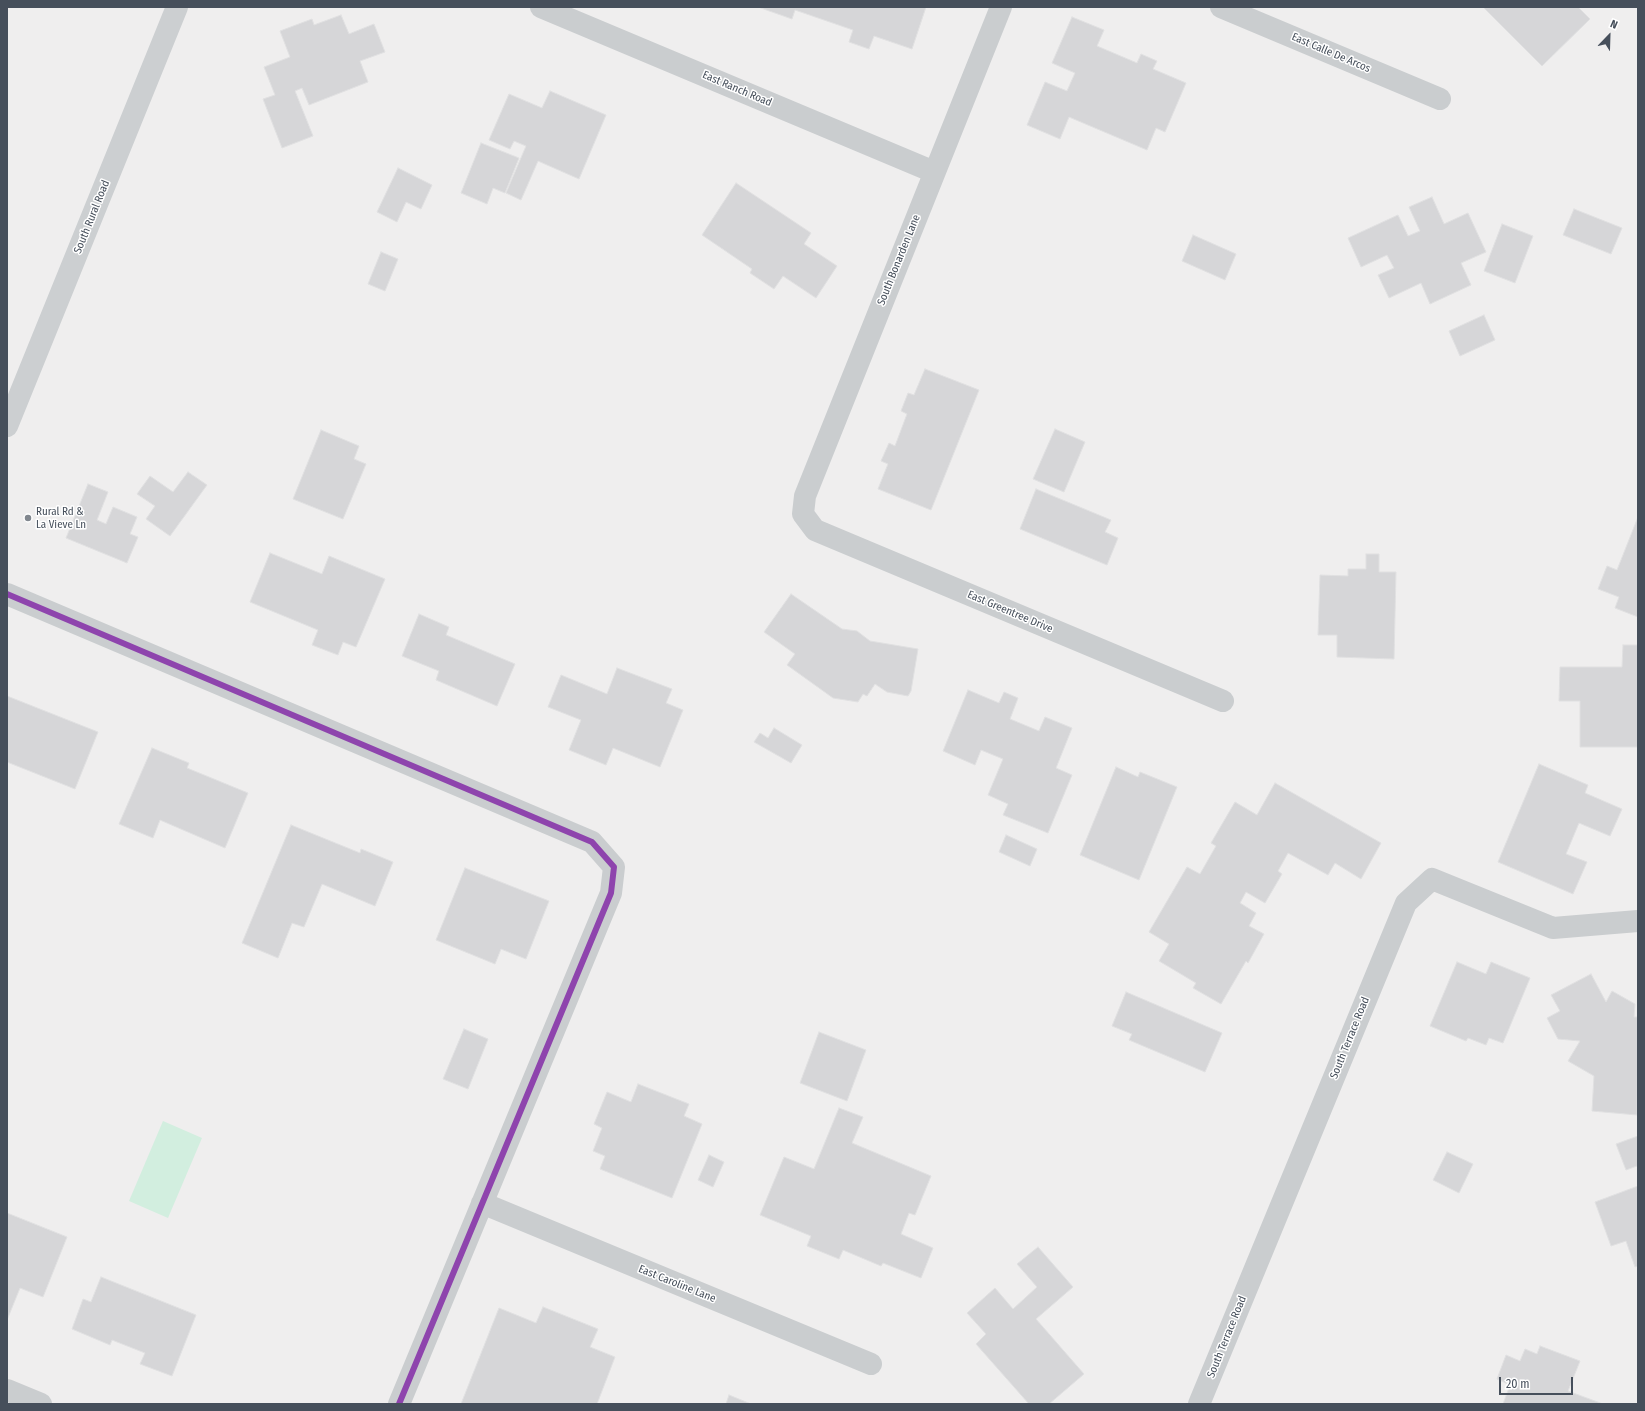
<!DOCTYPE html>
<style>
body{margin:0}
#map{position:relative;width:1645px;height:1411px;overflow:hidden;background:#efeeee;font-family:"Fira Sans Condensed",sans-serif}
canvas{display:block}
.frame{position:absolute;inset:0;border:8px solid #464f5b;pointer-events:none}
.north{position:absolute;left:1589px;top:16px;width:40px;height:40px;-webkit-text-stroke:3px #fff;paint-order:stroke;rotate:23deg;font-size:11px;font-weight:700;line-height:16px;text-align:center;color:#464f5b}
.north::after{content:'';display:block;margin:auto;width:14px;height:18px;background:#464f5b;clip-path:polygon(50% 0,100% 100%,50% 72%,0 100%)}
.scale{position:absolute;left:1499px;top:1377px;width:74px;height:18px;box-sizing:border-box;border:2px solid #464f5b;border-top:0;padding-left:5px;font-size:12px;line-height:14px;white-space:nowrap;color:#464f5b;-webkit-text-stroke:3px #fff;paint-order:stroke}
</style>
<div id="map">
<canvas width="1645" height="1411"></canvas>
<div class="frame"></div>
<div class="north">N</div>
<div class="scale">20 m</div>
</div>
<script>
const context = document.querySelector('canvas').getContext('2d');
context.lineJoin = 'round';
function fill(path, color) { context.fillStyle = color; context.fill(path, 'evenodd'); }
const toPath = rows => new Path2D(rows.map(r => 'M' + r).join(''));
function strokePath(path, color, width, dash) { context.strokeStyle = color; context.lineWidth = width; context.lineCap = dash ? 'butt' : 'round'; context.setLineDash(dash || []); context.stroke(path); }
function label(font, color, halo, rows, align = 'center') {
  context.font = font + ' "Fira Sans Condensed",sans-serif'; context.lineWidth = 3; context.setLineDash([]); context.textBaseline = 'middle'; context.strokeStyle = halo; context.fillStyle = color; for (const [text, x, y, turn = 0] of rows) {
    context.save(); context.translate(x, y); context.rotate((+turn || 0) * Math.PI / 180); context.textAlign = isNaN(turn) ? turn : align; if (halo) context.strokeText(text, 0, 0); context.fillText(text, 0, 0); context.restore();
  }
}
const green = toPath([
 [163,1121,202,1138,168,1218,129,1201]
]);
const building = toPath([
 [758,7,926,7,912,49,874,36,869,49,849,42,853,30,795,10,792,19,758,7],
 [1483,7,1578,7,1590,19,1542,66,1483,7],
 [341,15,349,34,374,24,385,52,360,61,368,82,309,105,302,88,295,91,313,136,282,148,263,99,275,95,264,67,290,57,280,31,312,19,314,25,341,15],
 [1072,17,1104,30,1097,46,1137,63,1141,54,1157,61,1153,69,1186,83,1165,132,1156,128,1147,150,1069,117,1060,139,1027,125,1045,82,1067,91,1075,73,1052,63,1072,17],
 [550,91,606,115,579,179,538,161,521,200,506,193,526,146,514,141,510,149,489,140,509,94,542,108,550,91],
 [481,143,519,158,505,193,493,188,487,204,461,193,481,143],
 [398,168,432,185,421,209,406,202,397,222,377,212,398,168],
 [736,183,811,233,804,244,837,266,816,298,783,276,774,289,750,273,752,269,702,235,736,183],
 [1432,197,1444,224,1468,213,1486,252,1461,263,1471,285,1430,304,1421,283,1389,298,1378,275,1394,268,1387,255,1361,267,1348,238,1398,215,1408,236,1420,231,1409,207,1432,197],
 [1574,209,1622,228,1611,254,1563,235,1574,209],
 [1502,224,1533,236,1515,283,1484,271,1502,224],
 [1193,235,1236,254,1225,280,1182,261,1193,235],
 [381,252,398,259,385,291,368,284,381,252],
 [1484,315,1495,340,1460,356,1449,331,1484,315],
 [925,369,979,390,931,510,878,489,888,464,881,461,889,443,895,446,907,414,901,411,908,393,914,395,925,369],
 [1055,429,1085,442,1064,492,1033,479,1055,429],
 [321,430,359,446,354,459,366,464,343,519,293,499,321,430],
 [188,472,207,485,170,536,146,519,155,506,137,494,150,476,173,492,188,472],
 [88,484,108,492,97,520,106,524,113,507,137,517,130,534,138,537,127,563,66,538,88,484],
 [1036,489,1111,520,1105,532,1118,538,1107,565,1020,529,1036,489],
 [1638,517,1638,617,1615,608,1619,597,1598,589,1607,566,1617,570,1638,517],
 [270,553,322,574,329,556,385,579,356,647,343,642,338,655,312,645,318,630,250,602,270,553],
 [1366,554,1379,554,1379,572,1396,572,1394,659,1337,657,1337,635,1318,635,1320,575,1348,576,1348,569,1366,569,1366,554],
 [791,594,842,629,857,631,870,641,918,649,911,691,908,696,887,692,875,684,867,696,863,694,858,702,833,698,787,665,795,654,764,632,791,594],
 [419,614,449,627,446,635,515,664,497,706,436,680,439,671,402,656,419,614],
 [1623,645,1638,645,1638,747,1580,747,1580,701,1559,701,1560,667,1622,667,1623,645],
 [617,668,672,689,666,703,683,710,660,767,613,748,606,765,569,750,581,720,548,707,561,675,607,694,617,668],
 [968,690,999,703,1004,692,1018,698,1010,719,1039,731,1045,717,1072,728,1056,768,1072,775,1048,833,1003,815,1008,804,988,795,1003,759,981,750,975,765,943,751,968,690],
 [7,696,98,732,75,789,7,762,7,696],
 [774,728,802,745,791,763,754,742,760,733,768,738,774,728],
 [152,748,189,763,187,768,248,793,225,848,160,820,153,838,119,824,152,748],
 [1539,764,1588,785,1585,793,1622,809,1610,836,1579,823,1566,854,1587,862,1573,894,1498,862,1539,764],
 [1116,767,1138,777,1140,772,1177,787,1139,880,1080,855,1116,767],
 [1275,783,1381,843,1361,879,1335,863,1328,875,1288,853,1278,871,1282,874,1265,903,1246,892,1240,903,1256,913,1249,926,1264,934,1248,963,1246,961,1221,1004,1193,988,1196,983,1159,961,1169,944,1149,932,1187,867,1200,874,1216,846,1211,843,1235,802,1257,815,1275,783],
 [291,825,360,853,361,849,393,862,375,906,322,884,304,927,292,923,278,958,242,943,291,825],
 [1006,835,1037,849,1030,866,999,852,1006,835],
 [465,868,549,901,526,959,501,949,495,964,436,940,465,868],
 [1457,962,1486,974,1491,962,1530,978,1503,1043,1489,1038,1486,1045,1468,1038,1466,1041,1430,1026,1457,962],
 [1591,974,1606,1002,1612,991,1635,1004,1634,1017,1638,1017,1637,1115,1592,1111,1594,1076,1568,1061,1580,1041,1558,1039,1547,1018,1560,1011,1551,995,1591,974],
 [1126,992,1222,1033,1205,1072,1129,1040,1132,1034,1112,1026,1126,992],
 [464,1029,488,1039,468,1089,443,1079,464,1029],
 [819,1032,866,1050,847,1101,800,1083,819,1032],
 [638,1084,689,1104,684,1116,702,1124,672,1198,600,1169,605,1156,593,1151,602,1128,594,1124,607,1092,631,1102,638,1084],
 [839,1108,863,1117,852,1143,931,1176,915,1215,909,1213,901,1234,933,1248,921,1278,883,1263,881,1266,843,1250,839,1259,807,1246,811,1236,760,1215,784,1157,814,1169,839,1108],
 [1638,1136,1638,1169,1637,1166,1626,1170,1616,1144,1638,1136],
 [1447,1152,1473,1164,1459,1193,1433,1180,1447,1152],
 [709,1155,724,1162,713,1187,698,1180,709,1155],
 [1638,1186,1638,1266,1635,1267,1626,1241,1611,1246,1595,1202,1638,1186],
 [7,1213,67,1237,43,1297,20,1288,7,1320,7,1213],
 [1038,1247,1073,1287,1036,1319,1084,1374,1049,1404,1029,1404,976,1344,986,1334,967,1313,995,1288,1013,1309,1037,1287,1017,1264,1038,1247],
 [101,1277,196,1315,172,1376,140,1364,145,1353,112,1340,110,1345,72,1329,83,1299,91,1302,101,1277],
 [543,1307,598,1329,590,1347,615,1357,597,1404,461,1404,499,1308,536,1323,543,1307],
 [1540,1346,1580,1361,1568,1391,1603,1404,1503,1404,1510,1385,1497,1379,1506,1355,1520,1361,1525,1349,1537,1354,1540,1346],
 [729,1395,751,1404,726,1404,729,1395]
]);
const minor = toPath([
 [541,7,934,172],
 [1001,7,805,496,803,514,815,530,1223,701],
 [1221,7,1440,99],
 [7,594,592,842,614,867,611,893,399,1404],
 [482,1203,871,1364],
 [7,1390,41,1404],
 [1199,1404,1406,903,1432,879,1553,928,1638,921]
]);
const secondary = toPath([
 [7,426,177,7]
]);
const bus1 = toPath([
 [7,594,592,842,614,867,611,893,399,1404]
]);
const markers = [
 [28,518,4,"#81878e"]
];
const streetNames = [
 ["East Calle De Arcos",1331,53,23],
 ["East Ranch Road",737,89,23],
 ["South Rural Road",92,217,-68],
 ["South Bonarden Lane",899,260,-68],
 ["East Greentree Drive",1010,612,23],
 ["South Terrace Road",1350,1038,-68],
 ["East Caroline Lane",677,1284,22],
 ["South Terrace Road",1227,1337,-68]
];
const poiNames = [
 ["Rural Rd &",36,512],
 ["La Vieve Ln",36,525]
];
fill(green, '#d2eedf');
fill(building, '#d6d6d8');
strokePath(building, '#e0e0e1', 1);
strokePath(minor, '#cacdcf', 22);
strokePath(secondary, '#cccfd1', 22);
strokePath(bus1, '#8e44ad', 6);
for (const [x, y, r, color] of markers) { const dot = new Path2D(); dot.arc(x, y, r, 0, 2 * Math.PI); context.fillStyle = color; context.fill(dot); strokePath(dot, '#fff', 1.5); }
label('11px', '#464f5b', '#fff', streetNames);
label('11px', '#464f5b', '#fff', poiNames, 'left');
</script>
